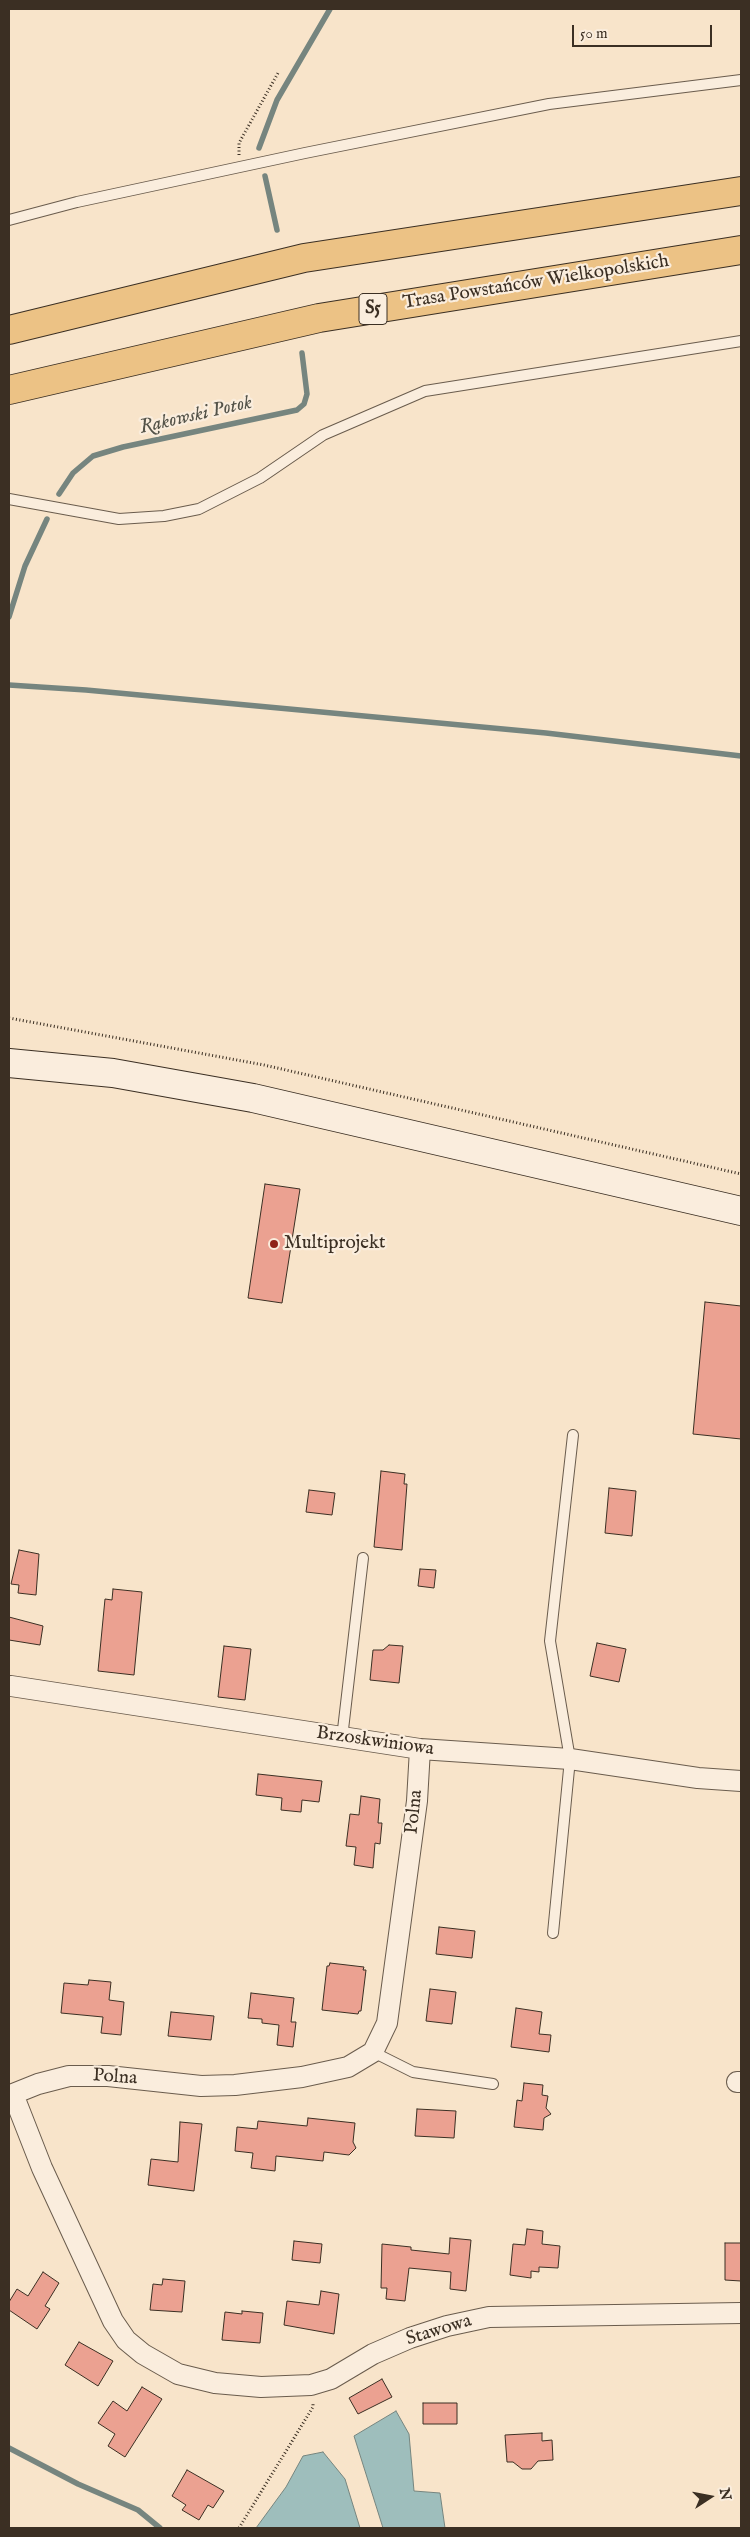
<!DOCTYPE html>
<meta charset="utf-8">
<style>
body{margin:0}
#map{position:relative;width:750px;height:2537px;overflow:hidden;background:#f8e4ca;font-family:"IM FELL English",serif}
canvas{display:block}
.frame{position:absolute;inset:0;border:10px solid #3b2f23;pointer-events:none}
.north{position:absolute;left:685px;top:2472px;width:50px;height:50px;-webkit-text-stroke:4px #faeddd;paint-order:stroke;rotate:79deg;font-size:14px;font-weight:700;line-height:20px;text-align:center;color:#3b2f23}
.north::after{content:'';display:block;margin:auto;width:18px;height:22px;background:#3b2f23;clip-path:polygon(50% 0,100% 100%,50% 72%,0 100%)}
.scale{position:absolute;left:572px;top:25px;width:140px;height:22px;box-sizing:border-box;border:2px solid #3b2f23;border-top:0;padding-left:6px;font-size:15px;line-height:18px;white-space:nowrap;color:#3b2f23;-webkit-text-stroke:4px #faeddd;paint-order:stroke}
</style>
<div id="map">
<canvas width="750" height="2537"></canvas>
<div class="frame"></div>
<div class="north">N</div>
<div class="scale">50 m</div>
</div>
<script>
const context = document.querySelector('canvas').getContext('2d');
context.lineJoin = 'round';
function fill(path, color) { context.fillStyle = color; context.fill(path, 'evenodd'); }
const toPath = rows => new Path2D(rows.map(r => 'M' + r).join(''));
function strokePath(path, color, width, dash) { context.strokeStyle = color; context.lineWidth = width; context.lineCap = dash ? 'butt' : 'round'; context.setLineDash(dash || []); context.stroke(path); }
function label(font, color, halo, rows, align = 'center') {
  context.font = font + ' "IM FELL English",serif'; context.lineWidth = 4.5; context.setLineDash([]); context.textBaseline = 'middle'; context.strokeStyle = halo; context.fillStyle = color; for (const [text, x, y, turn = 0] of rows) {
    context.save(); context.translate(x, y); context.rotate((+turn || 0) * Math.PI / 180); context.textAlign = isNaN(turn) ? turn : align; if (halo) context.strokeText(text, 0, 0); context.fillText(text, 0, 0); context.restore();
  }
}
const water = toPath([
 [396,2411,409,2434,414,2491,440,2493,445,2528,383,2528,354,2436,396,2411],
 [323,2452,345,2479,360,2528,256,2528,286,2487,303,2456,323,2452]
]);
const stream = toPath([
 [259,148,277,100,330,9],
 [265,176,277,230],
 [59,494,73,473,93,456,123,447,297,410,304,404,307,394,302,353],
 [9,617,25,566,47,519],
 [9,685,86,690,546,733,741,756],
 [9,2448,78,2484,138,2510,160,2528]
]);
const building = toPath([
 [265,1184,300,1189,282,1303,248,1298,265,1184],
 [705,1302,741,1306,741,1439,693,1434,705,1302],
 [381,1471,405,1474,404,1484,407,1484,402,1550,374,1547,381,1471],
 [609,1488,636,1491,632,1536,605,1533,609,1488],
 [309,1490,335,1493,332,1515,306,1512,309,1490],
 [19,1550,39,1554,36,1595,18,1593,19,1585,11,1584,19,1550],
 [420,1569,436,1570,434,1588,418,1586,420,1569],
 [113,1589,142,1592,134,1675,98,1671,105,1599,112,1600,113,1589],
 [9,1617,43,1626,40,1645,9,1640,9,1617],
 [597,1643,626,1649,619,1682,590,1676,597,1643],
 [389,1645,403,1646,399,1683,370,1680,373,1650,383,1650,389,1645],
 [224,1646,251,1649,245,1700,218,1697,224,1646],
 [258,1774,322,1781,319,1802,302,1800,301,1812,281,1810,282,1798,256,1795,258,1774],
 [361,1796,380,1799,378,1823,382,1823,380,1844,375,1843,373,1868,354,1865,356,1847,346,1846,350,1814,359,1815,361,1796],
 [439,1927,475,1931,472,1958,436,1954,439,1927],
 [330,1963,364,1967,363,1970,366,1970,361,2011,359,2011,358,2014,322,2010,327,1966,329,1966,330,1963],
 [89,1980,111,1982,109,2000,124,2002,121,2035,101,2033,103,2017,61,2013,64,1983,88,1985,89,1980],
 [430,1989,456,1992,452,2024,426,2021,430,1989],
 [251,1993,294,1998,291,2022,296,2022,293,2047,277,2045,279,2025,262,2023,262,2019,248,2018,251,1993],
 [516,2008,542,2012,539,2034,551,2035,549,2052,511,2047,516,2008],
 [171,2012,214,2016,211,2040,168,2036,171,2012],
 [524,2083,543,2085,542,2095,548,2096,546,2108,551,2114,544,2118,543,2130,514,2127,517,2100,522,2101,524,2083],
 [417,2109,456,2111,454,2138,415,2136,417,2109],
 [308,2118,355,2123,353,2142,356,2148,349,2155,324,2152,323,2161,276,2156,275,2171,251,2168,253,2153,235,2151,237,2127,257,2129,258,2121,307,2126,308,2118],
 [180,2122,202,2124,194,2191,148,2185,151,2159,178,2162,180,2122],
 [527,2229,543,2231,542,2244,560,2246,558,2268,539,2267,539,2272,531,2271,531,2278,510,2275,513,2244,525,2245,527,2229],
 [450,2238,471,2240,466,2291,450,2289,451,2272,409,2268,405,2301,386,2299,387,2288,381,2288,382,2244,411,2247,411,2250,449,2254,450,2238],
 [294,2241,322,2244,320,2263,292,2260,294,2241],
 [725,2243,741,2243,741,2281,725,2280,725,2243],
 [43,2272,59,2283,45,2306,50,2309,37,2329,9,2310,9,2302,17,2289,28,2296,43,2272],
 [163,2279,185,2281,182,2312,150,2310,153,2284,162,2285,163,2279],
 [321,2291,339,2294,334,2334,284,2325,287,2301,319,2305,321,2291],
 [242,2311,263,2313,260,2343,222,2340,225,2312,242,2314,242,2311],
 [79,2342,113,2361,98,2386,65,2365,79,2342],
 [382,2379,392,2397,358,2414,349,2398,382,2379],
 [142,2387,162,2399,125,2457,108,2446,115,2434,98,2423,113,2401,127,2411,142,2387],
 [423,2403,457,2403,457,2424,423,2424,423,2403],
 [542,2433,542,2441,552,2440,553,2460,538,2461,531,2469,522,2469,513,2462,507,2462,505,2435,542,2433],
 [187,2470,224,2491,213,2508,208,2505,199,2520,182,2510,186,2505,172,2496,187,2470]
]);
const path = toPath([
 [239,155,239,143,278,73],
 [9,1018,264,1065,741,1174],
 [239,2528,313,2407,313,2403]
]);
const lane = toPath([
 [9,220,77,202,305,153,549,104,741,80],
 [9,499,119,519,164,516,199,509,260,478,323,435,425,391,741,341],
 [342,1738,363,1558],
 [553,1933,570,1759,550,1641,573,1435],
 [373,2052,413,2072,493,2084]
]);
const street = toPath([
 [11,1686,420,1749,570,1759,698,1778,741,1781],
 [420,1749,417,1801,387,2023,373,2052,348,2067,302,2077,235,2085,201,2086,108,2076,69,2076,38,2084,13,2094,42,2168,113,2321,126,2340,143,2354,178,2374,215,2383,261,2387,311,2385,331,2379,373,2354,410,2338,447,2326,489,2317,741,2313],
 [737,2082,741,2082]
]);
const secondary = toPath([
 [9,1063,113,1073,253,1098,741,1211]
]);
const highway = toPath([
 [9,330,304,258,741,191],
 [9,390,319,318,741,250]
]);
const markers = [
 [274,1244,5,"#8f2418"]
];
const shields = [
 [373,309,28]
];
const shieldNames = [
 ["S5",373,309]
];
const streetNames = [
 ["Trasa Powstańców Wielkopolskich",536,283,-9],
 ["Brzoskwiniowa",375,1742,8],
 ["Polna",415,1812,-84],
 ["Polna",115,2078,4],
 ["Stawowa",439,2331,-17]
];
const poiNames = [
 ["Multiprojekt",284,1244]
];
const waterNames = [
 ["Rakowski Potok",196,416,-13]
];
fill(water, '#9ebebc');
strokePath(water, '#76857f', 1);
strokePath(stream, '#76857f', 5.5);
fill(building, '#eba191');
strokePath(building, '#3b2f23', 1);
strokePath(lane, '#6a5c4d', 12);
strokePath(street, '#6a5c4d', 22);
strokePath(secondary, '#3b2f23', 30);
strokePath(highway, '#3b2f23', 30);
strokePath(path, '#3b2f23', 3, [1, 2.5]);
strokePath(lane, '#faeddd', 10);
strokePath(street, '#faeddd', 20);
strokePath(secondary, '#faeddd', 28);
strokePath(highway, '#ecc285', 28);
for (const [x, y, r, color] of markers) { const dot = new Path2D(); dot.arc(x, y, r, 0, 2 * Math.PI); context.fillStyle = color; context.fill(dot); strokePath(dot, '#faeddd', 2); }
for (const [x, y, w] of shields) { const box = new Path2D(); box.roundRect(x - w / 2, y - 15.5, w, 31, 4); context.fillStyle = '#faeddd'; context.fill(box); strokePath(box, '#3b2f23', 1); }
label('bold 18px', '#3b2f23', null, shieldNames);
label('19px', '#3b2f23', '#faeddd', streetNames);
label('19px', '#3b2f23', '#faeddd', poiNames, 'left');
label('italic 20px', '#545349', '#faeddd', waterNames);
</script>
